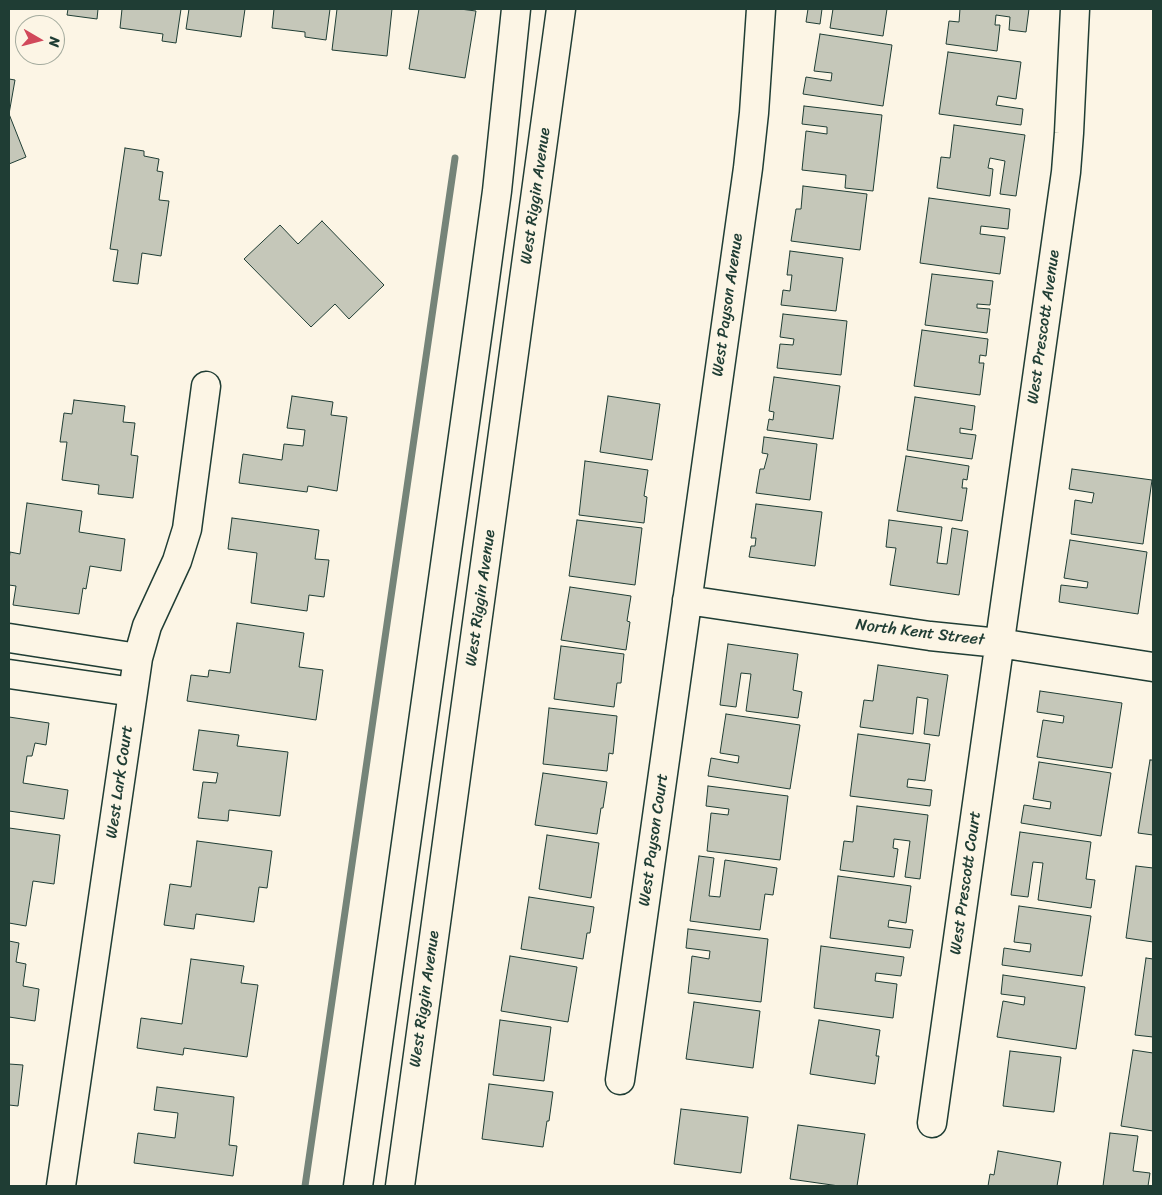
<!DOCTYPE html>
<style>
body{margin:0}
#map{position:relative;width:1162px;height:1195px;overflow:hidden;background:#fcf5e5;font-family:Sriracha,sans-serif}
canvas{display:block}
.frame{position:absolute;inset:0;border:10px solid #1f3d34;pointer-events:none}
.north{position:absolute;left:15px;top:15px;width:50px;height:50px;box-sizing:border-box;background:#fcf5e5;border:1px solid #a4ab9e;border-radius:50%;rotate:98deg;font-size:14px;font-weight:700;line-height:20px;text-align:center;color:#1f3d34}
.north::after{content:'';display:block;margin:auto;width:18px;height:22px;background:#d1495b;clip-path:polygon(50% 0,100% 100%,50% 72%,0 100%)}
</style>
<div id="map">
<canvas width="1162" height="1195"></canvas>
<div class="frame"></div>
<div class="north">N</div>
</div>
<script>
const context = document.querySelector('canvas').getContext('2d');
context.lineJoin = 'round';
const toPath = rows => new Path2D(rows.map(r => 'M' + r).join(''));
function strokePath(path, color, width, dash) { context.strokeStyle = color; context.lineWidth = width; context.lineCap = dash ? 'butt' : 'round'; context.setLineDash(dash || []); context.stroke(path); }
function fill(path, color) { context.fillStyle = color; context.fill(path, 'evenodd'); }
function label(font, color, halo, rows, align = 'center') {
  context.font = font + ' Sriracha,sans-serif'; context.lineWidth = 4; context.setLineDash([]); context.textBaseline = 'middle'; context.strokeStyle = halo; context.fillStyle = color; for (const [text, x, y, turn = 0] of rows) {
    context.save(); context.translate(x, y); context.rotate((+turn || 0) * Math.PI / 180); context.textAlign = isNaN(turn) ? turn : align; if (halo) context.strokeText(text, 0, 0); context.fillText(text, 0, 0); context.restore();
  }
}
const stream = toPath([
 [305,1186,455,158]
]);
const building = toPath([
 [68,9,98,9,97,19,67,15,68,9],
 [122,9,181,9,176,43,162,41,163,34,120,28,122,9],
 [189,9,245,9,241,37,186,29,189,9],
 [274,9,330,9,326,40,305,37,305,32,272,28,274,9],
 [337,9,392,9,387,56,332,50,337,9],
 [419,9,460,9,476,11,465,78,409,69,419,9],
 [808,9,822,9,820,24,806,22,808,9],
 [833,9,887,9,883,36,830,28,833,9],
 [960,9,1029,9,1026,32,1009,30,1010,17,996,15,995,25,1000,25,997,51,946,44,949,21,959,22,960,9],
 [820,34,892,45,883,106,803,94,806,77,831,81,832,73,814,71,820,34],
 [948,52,1021,62,1016,99,998,96,996,105,1023,109,1021,125,939,114,948,52],
 [9,79,15,80,9,114,26,157,9,164,9,79],
 [804,106,882,115,873,191,845,188,846,175,802,170,806,131,827,134,827,127,802,124,804,106],
 [954,125,1025,135,1016,196,1000,194,1005,161,990,158,988,168,993,169,990,196,937,188,941,157,950,158,954,125],
 [125,148,144,151,144,156,159,159,157,171,163,172,159,200,169,201,161,256,142,253,138,284,113,281,118,250,110,249,125,148],
 [803,186,867,194,860,250,791,241,796,209,801,209,803,186],
 [929,198,1010,209,1008,229,981,226,980,234,1005,237,1000,274,920,263,929,198],
 [322,221,384,285,349,319,335,304,311,327,244,259,280,225,298,244,322,221],
 [790,251,843,258,836,311,781,305,783,290,790,291,792,275,787,275,790,251],
 [932,274,993,281,990,305,977,304,977,308,990,309,987,333,925,325,932,274],
 [783,314,847,321,841,375,777,368,780,344,793,345,794,339,780,337,783,314],
 [922,330,988,339,986,356,980,355,979,363,984,363,980,395,914,386,922,330],
 [774,377,840,386,833,439,767,430,769,419,773,420,774,412,769,411,774,377],
 [292,396,333,402,331,415,347,417,337,491,308,486,307,492,239,483,243,454,282,460,284,444,303,446,305,430,287,428,292,396],
 [608,396,660,404,652,460,600,452,608,396],
 [915,397,975,406,972,430,960,428,960,433,976,435,972,459,907,450,915,397],
 [74,400,125,406,123,422,135,423,131,455,138,456,133,498,98,494,99,485,62,480,67,442,60,442,64,413,72,414,74,400],
 [764,437,817,444,810,500,756,493,760,469,764,469,768,454,762,453,764,437],
 [906,456,969,466,967,480,963,479,962,488,967,488,962,521,897,511,906,456],
 [585,461,648,470,644,496,647,497,644,523,579,515,585,461],
 [1072,469,1152,480,1143,544,1071,534,1075,500,1092,503,1094,493,1069,489,1072,469],
 [27,503,82,511,79,532,125,539,121,571,90,566,86,589,83,588,79,614,13,605,16,586,9,585,9,561,10,552,20,554,27,503],
 [756,504,822,512,815,566,749,557,751,546,755,546,756,538,751,538,756,504],
 [232,518,319,530,315,559,329,560,324,597,309,595,307,611,251,603,257,553,228,549,232,518],
 [577,520,642,528,635,585,569,576,577,520],
 [889,520,942,527,937,563,947,564,952,528,968,531,959,595,890,585,896,548,886,547,889,520],
 [1070,540,1147,552,1138,614,1059,602,1061,585,1087,588,1088,582,1064,578,1070,540],
 [570,587,631,596,627,621,630,622,626,650,561,640,570,587],
 [237,623,304,633,299,667,323,670,316,720,187,701,191,675,208,677,209,670,230,673,237,623],
 [728,644,798,654,793,690,802,692,798,718,746,711,751,674,741,673,736,707,720,705,728,644],
 [561,646,624,654,621,683,617,683,614,707,554,699,561,646],
 [878,665,948,675,939,736,924,734,928,699,917,697,913,734,860,727,864,700,873,701,878,665],
 [1040,691,1122,703,1112,768,1037,757,1043,720,1063,723,1064,716,1037,712,1040,691],
 [549,708,617,716,613,754,609,753,607,771,543,764,549,708],
 [726,714,800,725,790,789,708,776,711,758,738,763,739,756,720,753,726,714],
 [9,717,49,723,46,745,35,743,32,756,27,756,23,783,68,790,64,819,9,811,9,717],
 [199,730,239,735,237,746,288,752,280,816,229,810,228,821,198,818,203,782,216,783,218,773,193,770,199,730],
 [858,734,930,744,925,781,908,779,907,787,932,790,930,806,850,796,858,734],
 [1150,760,1153,760,1153,835,1138,833,1150,760],
 [1039,762,1111,773,1101,836,1021,823,1024,805,1050,809,1051,802,1033,799,1039,762],
 [543,773,607,782,603,808,601,808,597,834,535,825,543,773],
 [708,786,788,796,780,860,707,851,711,813,728,815,729,809,706,806,708,786],
 [857,806,928,815,920,879,905,877,910,841,894,839,893,848,898,849,894,877,840,870,844,841,853,842,857,806],
 [9,828,60,835,54,884,33,881,26,926,9,923,9,828],
 [1020,832,1091,842,1086,879,1095,880,1091,908,1038,900,1043,863,1033,862,1028,897,1011,895,1020,832],
 [547,835,599,843,591,898,539,889,547,835],
 [197,841,272,851,267,888,259,887,254,922,196,914,194,929,164,925,170,884,191,887,197,841],
 [699,856,714,858,709,896,720,897,725,860,777,868,773,895,765,894,760,930,690,921,699,856],
 [1136,866,1153,868,1153,942,1126,938,1136,866],
 [838,876,911,886,906,923,889,920,888,927,913,930,910,948,830,938,838,876],
 [529,897,594,907,590,933,587,933,583,959,521,949,529,897],
 [1019,906,1091,916,1082,976,1002,965,1004,948,1030,952,1031,944,1014,942,1019,906],
 [688,929,768,939,761,1002,688,993,692,956,709,959,710,951,686,948,688,929],
 [9,941,19,943,16,962,26,964,23,986,39,989,35,1021,9,1017,9,941],
 [821,946,904,957,901,976,876,973,875,981,897,984,893,1018,814,1008,821,946],
 [510,956,577,967,568,1022,501,1011,510,956],
 [1146,958,1153,959,1153,1037,1135,1035,1146,958],
 [191,959,244,966,241,983,258,985,247,1057,184,1048,183,1055,137,1048,141,1018,182,1024,191,959],
 [1003,975,1085,987,1076,1049,997,1037,1003,1001,1024,1005,1025,997,1001,994,1003,975],
 [694,1002,760,1011,753,1068,686,1059,694,1002],
 [500,1020,551,1027,544,1081,493,1075,500,1020],
 [819,1020,880,1030,876,1056,879,1056,875,1084,810,1074,819,1020],
 [1133,1050,1153,1053,1153,1131,1121,1126,1133,1050],
 [1010,1051,1061,1057,1054,1112,1003,1106,1010,1051],
 [9,1064,23,1065,18,1106,9,1105,9,1064],
 [489,1084,553,1092,549,1121,547,1121,543,1147,482,1139,489,1084],
 [157,1087,234,1097,229,1145,237,1146,233,1176,134,1163,138,1133,175,1138,178,1113,154,1110,157,1087],
 [681,1109,748,1117,741,1173,674,1164,681,1109],
 [798,1125,865,1134,857,1186,839,1186,790,1179,798,1125],
 [1110,1133,1138,1136,1133,1171,1150,1173,1148,1186,1103,1186,1110,1133],
 [998,1151,1061,1162,1057,1186,988,1186,990,1174,994,1175,998,1151]
]);
const street = toPath([
 [687,600,930,636,999,643,1153,667],
 [9,638,138,658],
 [9,674,133,692],
 [620,1080,748,168,754,113,761,9],
 [932,1123,1066,172,1069,133,1075,9],
 [61,1186,138,658,147,626,177,561,187,529,206,386]
]);
const secondary = toPath([
 [358,1186,482,301,497,191,516,9],
 [400,1186,561,9]
]);
const streetNames = [
 ["West Riggin Avenue",536,196,-82],
 ["West Payson Avenue",728,305,-82],
 ["West Prescott Avenue",1044,327,-82],
 ["West Riggin Avenue",481,598,-82],
 ["North Kent Street",920,633,7],
 ["West Lark Court",120,782,-82],
 ["West Payson Court",654,840,-82],
 ["West Prescott Court",966,883,-82],
 ["West Riggin Avenue",425,999,-82]
];
strokePath(stream, '#758479', 7);
fill(building, '#c5c7b9');
strokePath(building, '#1f3d34', 1);
strokePath(street, '#1f3d34', 31);
strokePath(secondary, '#1f3d34', 31);
strokePath(street, '#fcf5e5', 28);
strokePath(secondary, '#fcf5e5', 28);
label('16px', '#1f3d34', '#fcf5e5', streetNames);
</script>
